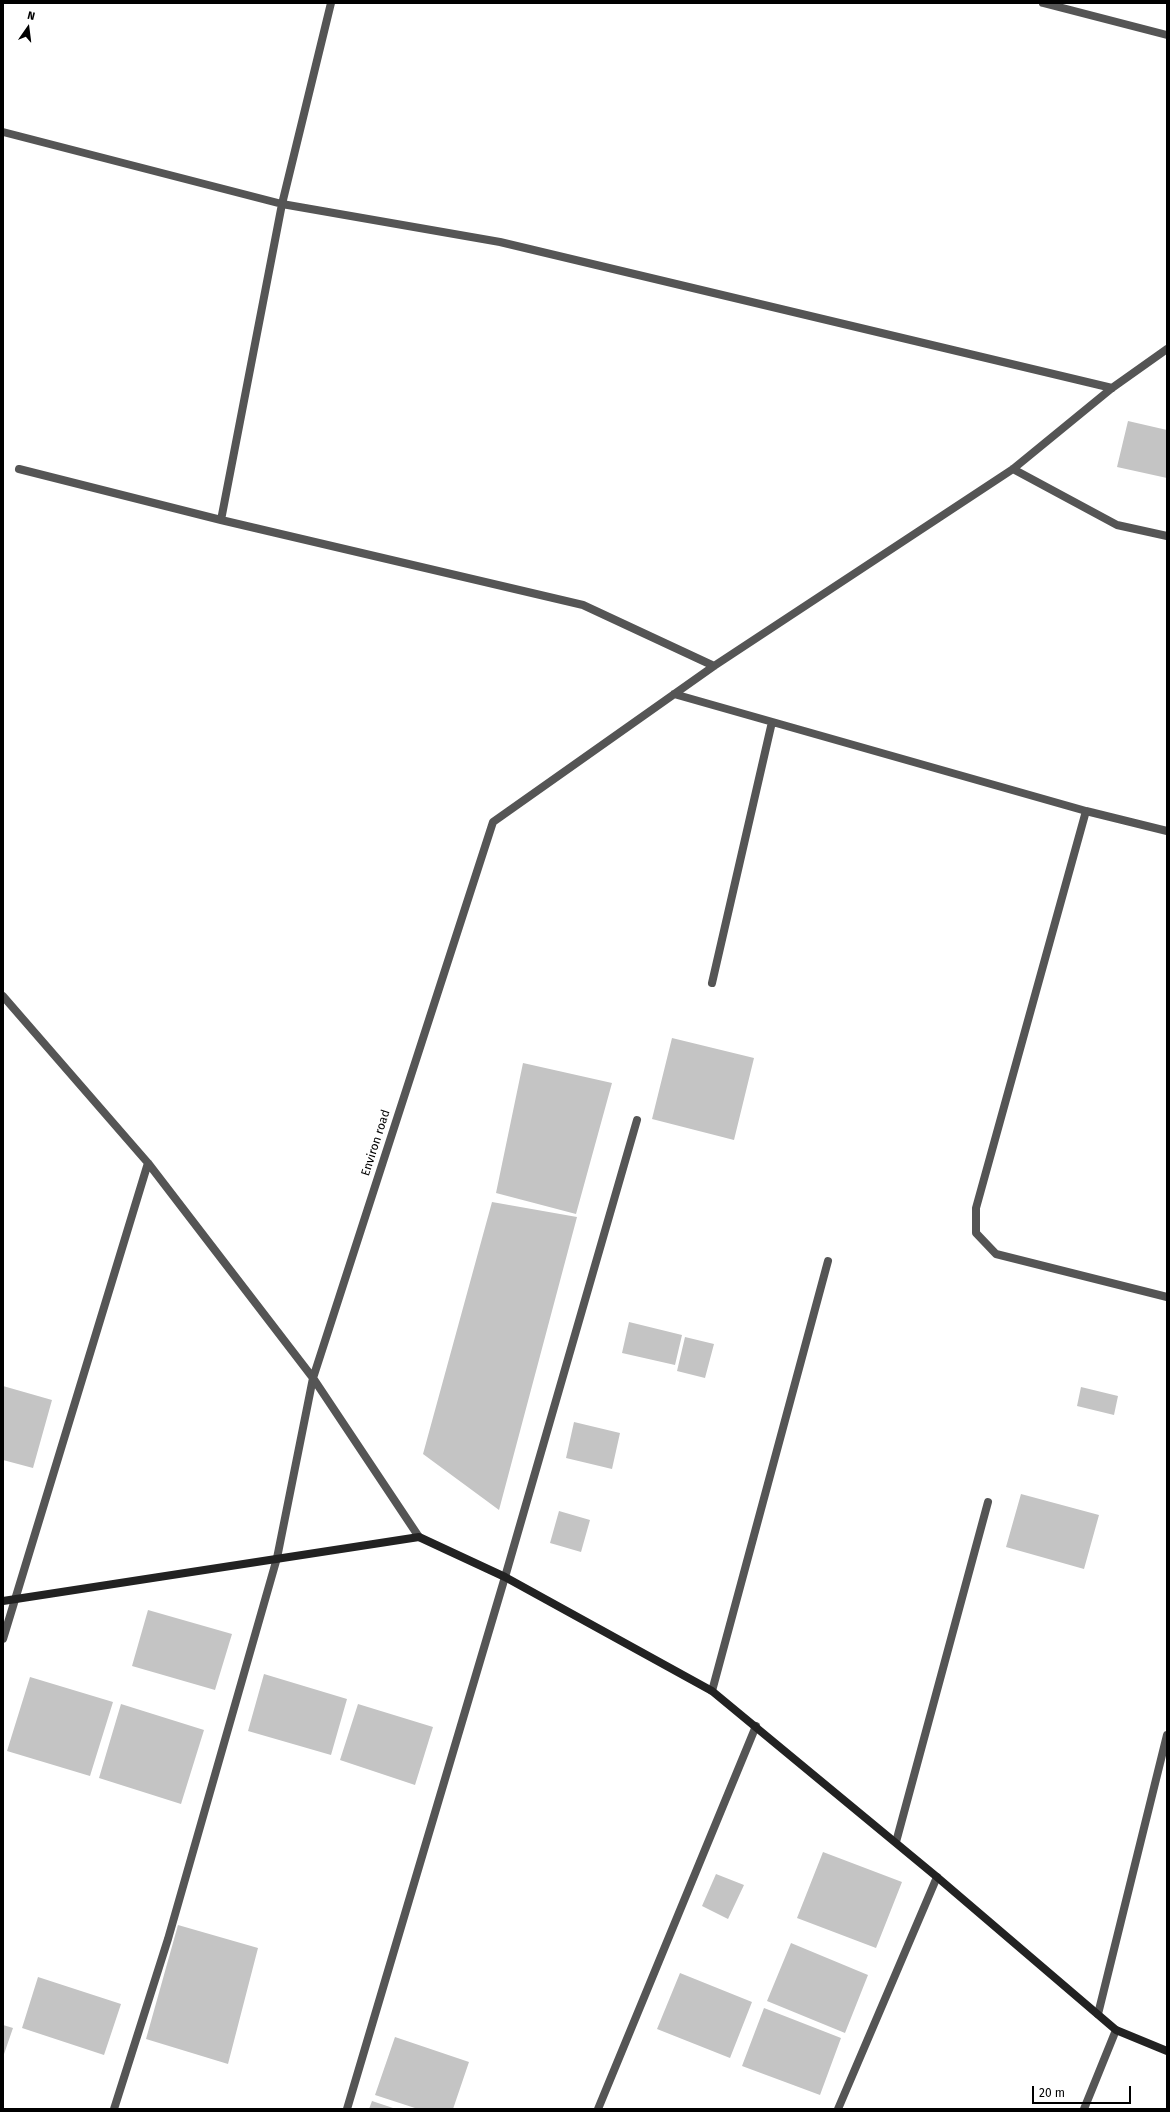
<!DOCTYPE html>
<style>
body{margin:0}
#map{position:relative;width:1170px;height:2112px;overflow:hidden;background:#fff;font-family:"Fira Sans",sans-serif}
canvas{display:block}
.frame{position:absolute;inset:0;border:4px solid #000;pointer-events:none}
.north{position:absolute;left:8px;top:8px;width:40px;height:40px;-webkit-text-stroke:3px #fff;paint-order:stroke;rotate:14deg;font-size:11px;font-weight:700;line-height:16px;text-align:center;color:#000}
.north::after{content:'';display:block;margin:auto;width:14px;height:18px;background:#000;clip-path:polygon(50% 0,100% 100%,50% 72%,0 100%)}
.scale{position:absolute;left:1032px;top:2086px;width:99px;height:18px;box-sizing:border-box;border:2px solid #000;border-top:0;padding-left:5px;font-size:12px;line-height:14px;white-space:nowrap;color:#000;-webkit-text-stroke:3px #fff;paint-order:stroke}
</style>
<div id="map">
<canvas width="1170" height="2112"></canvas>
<div class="frame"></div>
<div class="north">N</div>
<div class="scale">20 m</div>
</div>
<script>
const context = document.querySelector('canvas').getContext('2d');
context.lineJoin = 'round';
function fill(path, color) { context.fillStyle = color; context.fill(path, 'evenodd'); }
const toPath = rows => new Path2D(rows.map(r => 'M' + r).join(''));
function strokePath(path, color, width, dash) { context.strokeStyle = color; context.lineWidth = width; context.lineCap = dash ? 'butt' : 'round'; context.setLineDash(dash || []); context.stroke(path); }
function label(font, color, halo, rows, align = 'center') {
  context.font = font + ' "Fira Sans",sans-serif'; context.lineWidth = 3; context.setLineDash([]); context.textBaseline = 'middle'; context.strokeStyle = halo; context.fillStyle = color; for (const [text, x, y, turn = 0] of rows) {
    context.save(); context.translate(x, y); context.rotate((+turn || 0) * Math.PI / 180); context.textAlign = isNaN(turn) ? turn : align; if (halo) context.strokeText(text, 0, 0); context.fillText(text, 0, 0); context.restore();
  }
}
const building = toPath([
 [1128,421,1167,430,1167,478,1117,467],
 [672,1038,754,1058,734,1140,652,1119],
 [523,1063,612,1083,576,1214,496,1193],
 [492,1202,577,1217,499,1510,423,1454],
 [629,1322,682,1335,675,1365,622,1353],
 [685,1337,714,1344,705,1378,677,1371],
 [3,1386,52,1400,33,1468,3,1460],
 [1081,1387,1118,1396,1114,1415,1077,1406],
 [574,1422,620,1433,612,1469,566,1458],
 [1021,1494,1099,1515,1084,1569,1006,1547],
 [559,1511,590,1520,581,1552,550,1543],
 [148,1610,232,1634,215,1690,132,1666],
 [264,1674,347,1699,331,1755,248,1731],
 [30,1677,113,1702,90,1776,7,1751],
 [121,1704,204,1730,181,1804,99,1778],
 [358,1704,433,1727,415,1785,340,1760],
 [823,1852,902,1882,876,1948,797,1918],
 [716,1874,744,1885,728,1919,702,1906],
 [178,1925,258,1948,228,2064,146,2039],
 [791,1943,868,1975,845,2033,767,2001],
 [680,1973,752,2002,730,2058,657,2029],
 [38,1977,121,2004,104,2055,22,2028],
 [764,2008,841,2038,820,2095,742,2066],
 [3,2025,13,2028,3,2057],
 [395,2037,469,2062,453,2109,418,2109,375,2095],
 [372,2101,396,2109,369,2109]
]);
const street = toPath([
 [1043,3,1167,35],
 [3,132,282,204,500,242,1112,388],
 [19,469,221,520,583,605,714,666],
 [1013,469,1117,525,1167,536],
 [221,520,282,204,331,3],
 [674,694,1086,811,1167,831],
 [1086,811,976,1208,976,1233,996,1254,1167,1297],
 [712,983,772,722],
 [3,996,148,1163,313,1378,419,1537],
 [3,1639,148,1163],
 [712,1691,828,1261],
 [896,1842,988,1502],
 [1098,2014,1167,1735],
 [114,2109,168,1939,277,1558,313,1378,493,822,714,666,1013,469,1112,388,1167,349],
 [347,2109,505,1577,637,1120],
 [598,2109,756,1726],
 [838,2109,937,1877],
 [1084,2109,1116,2030]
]);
const secondary = toPath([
 [3,1601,419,1537,505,1577,712,1691,937,1877,1116,2030,1167,2051]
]);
const streetNames = [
 ["Environ road",376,1143,-72]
];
fill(building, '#c4c4c4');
strokePath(street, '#555', 8);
strokePath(secondary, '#222', 8);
label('12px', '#000', '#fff', streetNames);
</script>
